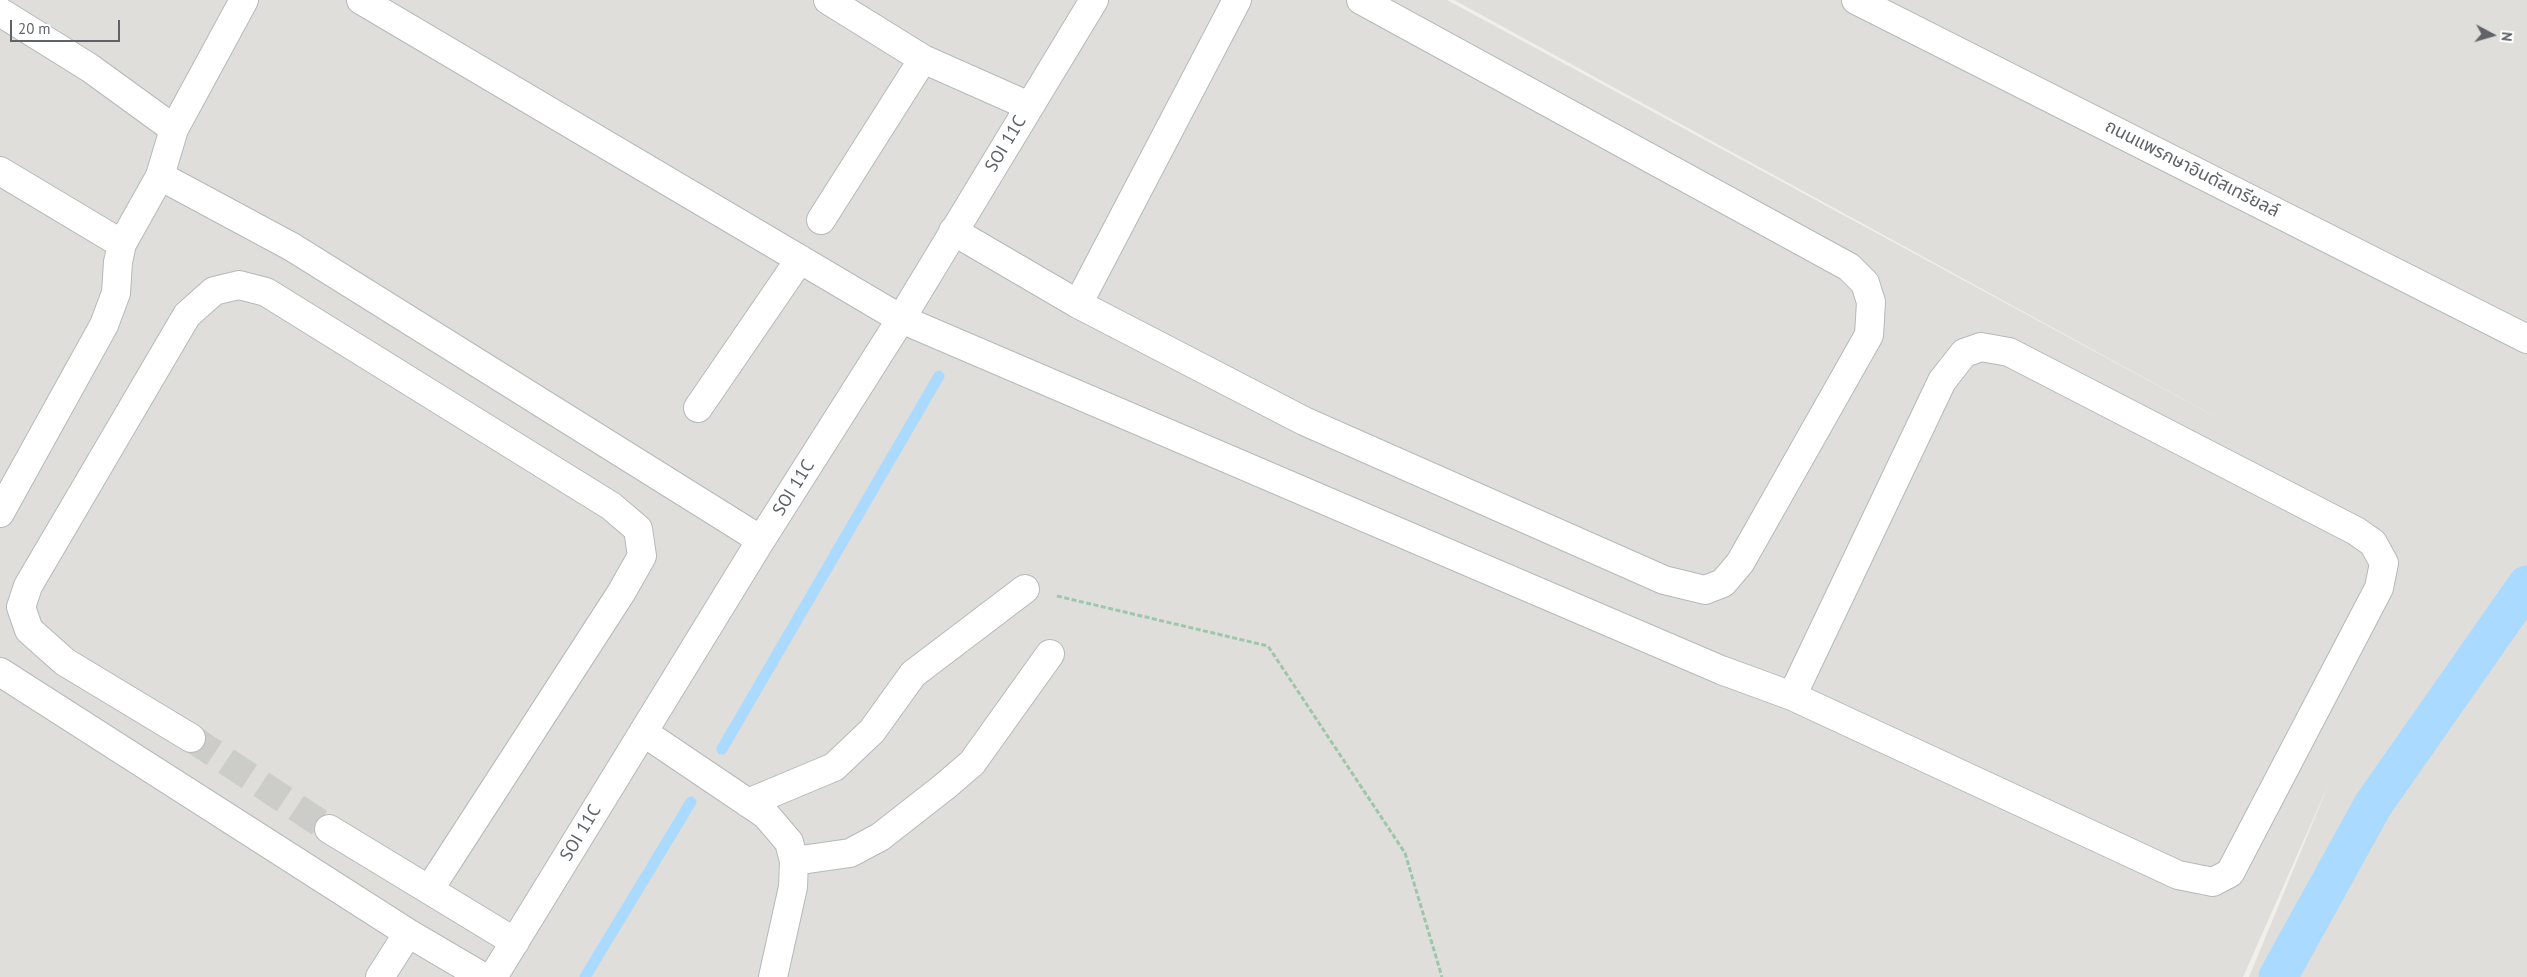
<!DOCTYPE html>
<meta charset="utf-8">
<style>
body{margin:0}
#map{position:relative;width:2527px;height:977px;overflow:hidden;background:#f1efe8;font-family:"PT Sans",sans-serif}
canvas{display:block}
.north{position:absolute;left:2467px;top:10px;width:50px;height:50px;-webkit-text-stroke:4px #fff;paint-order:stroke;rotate:96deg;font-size:14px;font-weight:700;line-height:20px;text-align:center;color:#5f6368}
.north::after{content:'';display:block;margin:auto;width:18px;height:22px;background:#5f6368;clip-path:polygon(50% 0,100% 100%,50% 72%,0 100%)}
.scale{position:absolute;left:10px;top:20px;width:110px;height:22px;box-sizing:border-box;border:2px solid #5f6368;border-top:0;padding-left:6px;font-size:15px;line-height:18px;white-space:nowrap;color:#5f6368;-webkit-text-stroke:4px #fff;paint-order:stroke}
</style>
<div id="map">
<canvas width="2527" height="977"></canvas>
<div class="north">N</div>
<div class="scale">20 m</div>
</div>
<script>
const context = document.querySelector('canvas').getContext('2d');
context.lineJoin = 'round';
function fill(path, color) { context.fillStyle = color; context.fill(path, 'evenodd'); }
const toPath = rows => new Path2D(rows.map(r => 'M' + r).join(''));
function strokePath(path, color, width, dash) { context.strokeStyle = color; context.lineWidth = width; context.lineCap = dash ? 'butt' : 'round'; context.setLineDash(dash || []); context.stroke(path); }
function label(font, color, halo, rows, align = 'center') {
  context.font = font + ' "PT Sans","Noto Sans Thai",sans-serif'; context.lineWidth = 4; context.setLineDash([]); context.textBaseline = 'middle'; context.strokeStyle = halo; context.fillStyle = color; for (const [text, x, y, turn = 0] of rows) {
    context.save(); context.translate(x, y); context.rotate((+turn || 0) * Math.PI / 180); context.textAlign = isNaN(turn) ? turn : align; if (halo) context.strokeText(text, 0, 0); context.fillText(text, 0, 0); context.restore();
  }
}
const industrial = toPath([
 [0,0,1447,0,2258,440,1454,0,2527,0,2527,977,2249,977,2330,781,2243,977,0,977]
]);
const stream = toPath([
 [722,749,939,376],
 [585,977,691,802]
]);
const canal = toPath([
 [2278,977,2373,805,2527,585]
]);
const minorTunnel = toPath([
 [191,738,329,829]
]);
const path = toPath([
 [1057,596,1268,646,1405,853,1442,977]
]);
const minor = toPath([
 [361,0,901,319,1721,670,1792,696,2178,875,2213,882,2230,873,2379,588,2384,563,2373,543,2356,531,2009,352,1981,347,1964,353,1942,381,1792,696],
 [828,0,923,59,1029,106],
 [1856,0,2527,339],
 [0,12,90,68,174,129],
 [0,171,122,244],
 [160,176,174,129,244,0],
 [821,220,923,59],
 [953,231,1078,304,1304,421,1664,580,1705,590,1723,583,1740,563,1869,335,1871,302,1865,283,1849,267,1361,0],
 [1078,304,1237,0],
 [698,408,800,259],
 [0,513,104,325,116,293,118,262,122,244,160,176,292,247,761,540],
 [0,672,408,933,483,977],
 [643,732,766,815,789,842,794,861,793,887,773,977],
 [191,738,65,662,29,630,21,607,28,586,187,315,214,291,239,285,266,292,611,506,638,529,642,556,621,593,429,890],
 [748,803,834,767,872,731,913,674,1025,589],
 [329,829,515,942],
 [794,861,850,853,880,837,944,787,972,763,1050,654],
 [380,977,408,933],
 [493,977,761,540,901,319,1094,0]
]);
const streetNames = [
 ["SOI 11C",1006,144,-59],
 ["ถนนแพรกษาอินดัสเทรียลล์",2192,169,27],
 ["SOI 11C",794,488,-58],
 ["SOI 11C",581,833,-59]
];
fill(industrial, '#e0deda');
strokePath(stream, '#aadaff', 11);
strokePath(canal, '#aadaff', 39);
strokePath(minorTunnel, '#ccccc8', 28, [28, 14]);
strokePath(minor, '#b5b8bc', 30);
strokePath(path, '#9cc7a9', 3, [5, 2.5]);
strokePath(minor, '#fff', 28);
label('18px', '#5f6368', '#fff', streetNames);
</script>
